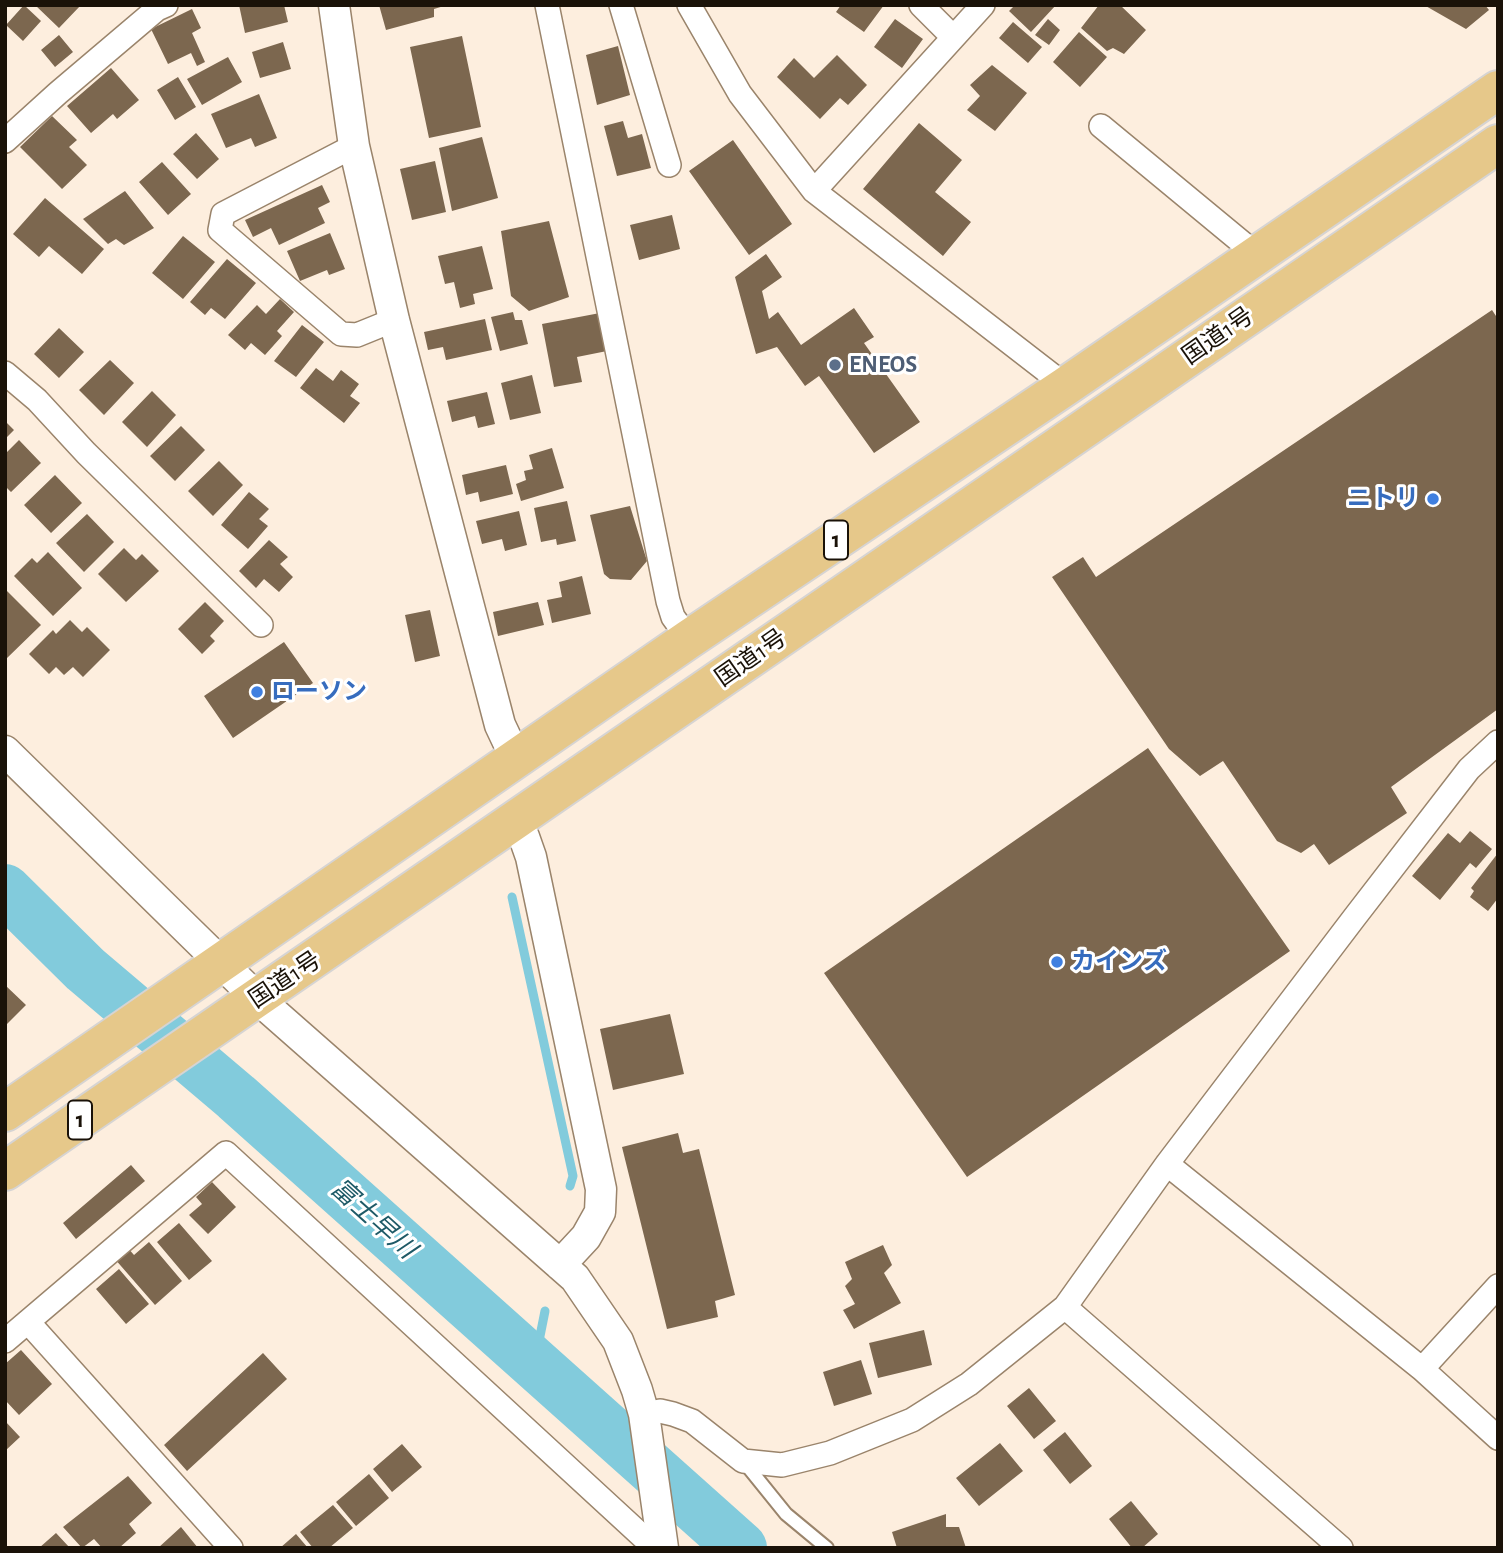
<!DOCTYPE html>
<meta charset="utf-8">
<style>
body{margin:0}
#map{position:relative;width:1503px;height:1553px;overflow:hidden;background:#fdeede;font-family:"Alegreya Sans",sans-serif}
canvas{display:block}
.frame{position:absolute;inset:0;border:7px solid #1a1208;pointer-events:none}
</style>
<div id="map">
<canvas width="1503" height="1553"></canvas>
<div class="frame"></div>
</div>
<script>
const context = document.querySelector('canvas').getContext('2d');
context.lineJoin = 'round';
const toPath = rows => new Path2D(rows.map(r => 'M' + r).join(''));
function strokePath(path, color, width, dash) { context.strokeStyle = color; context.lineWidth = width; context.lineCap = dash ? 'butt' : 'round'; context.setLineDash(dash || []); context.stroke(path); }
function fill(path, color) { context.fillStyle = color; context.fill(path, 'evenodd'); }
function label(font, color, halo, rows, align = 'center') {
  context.font = font + ' "Alegreya Sans","Noto Sans JP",sans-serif'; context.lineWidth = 6; context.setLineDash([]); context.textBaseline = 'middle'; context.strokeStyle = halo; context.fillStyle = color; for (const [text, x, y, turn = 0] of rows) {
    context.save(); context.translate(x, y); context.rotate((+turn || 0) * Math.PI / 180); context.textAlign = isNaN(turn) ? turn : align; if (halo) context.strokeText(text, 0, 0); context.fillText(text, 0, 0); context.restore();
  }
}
const stream = toPath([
 [512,897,573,1176,570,1186],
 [535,1361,545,1311]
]);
const river = toPath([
 [5,890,85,969,236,1097,741,1548]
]);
const building = toPath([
 [24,5,41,21,23,41,6,25],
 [35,5,81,5,59,28],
 [239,5,284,5,288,22,245,33],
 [379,5,444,5,444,6,434,9,434,17,386,30],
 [841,5,884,5,864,32,836,12],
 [1015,5,1056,5,1031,32,1009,11],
 [1099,5,1120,5,1146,30,1124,54,1113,48,1107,51,1081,28],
 [1424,5,1485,5,1489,10,1466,29],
 [192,9,201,28,192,33,205,62,197,66,191,53,168,64,151,29],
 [895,19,923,39,902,68,874,47],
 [1048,19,1060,30,1049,45,1035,35],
 [1013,22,1042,47,1028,63,999,38],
 [1079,32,1107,57,1080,87,1053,62],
 [59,35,73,52,55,67,41,50],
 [462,36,481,127,429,138,410,47],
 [283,42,291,69,260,78,252,52],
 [618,46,630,95,597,105,586,55],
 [837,55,867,85,848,105,840,98,820,119,777,77,794,58,814,78],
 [228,57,242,82,202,105,187,79],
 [992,65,1027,93,995,131,967,110,980,96,970,85],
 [111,68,139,100,117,119,113,114,91,133,67,106],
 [178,77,196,107,175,120,157,90],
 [259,94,277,138,255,147,251,138,226,148,211,114],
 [52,116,77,140,69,147,87,165,62,189,20,147],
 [623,121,628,138,642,134,651,168,617,176,604,126],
 [919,123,962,160,935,192,971,222,943,256,863,189],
 [196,133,219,159,197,179,173,154],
 [482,137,498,198,452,211,439,148],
 [733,140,792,224,749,255,689,171],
 [435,161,446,212,412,220,400,169],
 [162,162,191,194,168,215,139,182],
 [322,185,330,202,318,208,325,223,279,245,271,228,253,237,245,220],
 [125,191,154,228,124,245,116,239,108,244,83,219],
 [45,198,104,249,82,274,49,246,39,257,13,234],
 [672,215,680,249,639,260,630,225],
 [549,221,569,297,529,311,511,296,501,231],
 [330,233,345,269,329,275,327,270,300,281,287,251],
 [183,236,215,262,183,299,152,273],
 [482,246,493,289,473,294,475,304,460,308,454,282,445,284,438,256],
 [766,254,782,277,762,291,769,319,778,312,801,345,854,308,874,337,864,343,920,422,874,453,819,376,805,386,777,347,756,354,735,277],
 [227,259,256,283,225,319,211,308,205,315,190,302],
 [280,299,294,312,277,331,282,336,265,355,251,343,245,350,228,335,257,305,266,314],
 [1492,310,1498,319,1498,709,1391,787,1407,813,1329,865,1314,844,1301,853,1277,841,1223,761,1200,776,1169,749,1052,577,1083,557,1096,577],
 [513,312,515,320,522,320,528,344,500,351,491,317],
 [600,313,607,351,577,357,582,382,554,387,542,324],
 [485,319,492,350,446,360,443,347,428,350,424,332],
 [302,325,324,342,296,377,274,361],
 [59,328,84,352,59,378,34,354],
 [110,360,134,383,104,415,79,390],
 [316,368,333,381,341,370,359,384,350,396,360,403,344,423,300,388],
 [532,375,541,413,510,420,501,383],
 [152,391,176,415,147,447,122,422],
 [487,392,495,424,478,428,475,416,452,422,447,401],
 [5,421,14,430,5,439],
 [181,426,205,450,175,481,150,456],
 [19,440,41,463,11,492,5,486,5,454],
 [552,448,564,488,521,501,516,484,526,480,524,471,533,469,529,455],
 [219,461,243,485,213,516,188,491],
 [506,465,513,494,480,502,478,492,466,495,462,475],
 [55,475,82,503,51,533,24,505],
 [249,492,269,509,259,519,268,526,248,549,221,525],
 [567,501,576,541,557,545,556,539,541,542,534,508],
 [630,506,647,561,631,580,610,579,604,574,590,515],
 [519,511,527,545,505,551,502,539,482,544,476,521],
 [87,514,114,542,84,572,56,543],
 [269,540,288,557,280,564,293,577,279,592,264,579,256,588,239,571],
 [124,548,136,560,142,554,159,571,126,602,98,574],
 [48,552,82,588,53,616,14,576,32,558,37,563],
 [582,576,591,614,552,623,547,600,562,597,559,582],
 [5,589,41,625,5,660],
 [205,602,224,621,210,636,215,641,202,654,178,629],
 [538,602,544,625,498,636,493,612],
 [430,610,440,656,415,662,405,615],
 [70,620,82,632,87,627,110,650,83,677,73,667,64,675,56,667,49,674,29,654,53,630,56,634],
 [284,642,313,683,233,738,204,696],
 [1148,748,1290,951,967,1177,824,973],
 [1470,831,1492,849,1476,868,1470,863,1440,900,1412,876,1448,833,1460,843],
 [1498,853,1498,898,1488,911,1470,897,1474,891,1471,888],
 [5,985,26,1005,5,1026],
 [670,1014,684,1074,613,1090,600,1029],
 [678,1133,683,1153,699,1149,735,1295,715,1301,718,1317,667,1329,622,1147],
 [131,1165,145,1181,76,1239,63,1223],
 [212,1182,236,1207,208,1234,189,1215,202,1204,196,1197],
 [179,1223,212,1261,189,1280,157,1242],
 [149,1242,182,1281,155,1305,114,1258,127,1247,134,1255],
 [883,1245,892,1265,884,1273,901,1303,854,1329,843,1310,855,1304,845,1286,852,1279,845,1262],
 [119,1269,149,1304,126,1324,96,1289],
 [924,1330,932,1365,878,1378,869,1343],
 [21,1350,52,1384,19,1415,5,1400,5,1364],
 [263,1353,287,1379,187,1471,164,1445],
 [861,1360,872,1394,834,1406,823,1372],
 [1029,1388,1056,1421,1034,1439,1007,1406],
 [5,1421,20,1437,5,1451],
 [1065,1432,1092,1466,1070,1484,1043,1450],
 [1000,1443,1023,1471,979,1506,956,1478],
 [402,1444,422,1467,392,1492,373,1469],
 [369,1474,389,1498,356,1526,336,1502],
 [128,1476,152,1503,129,1524,136,1533,119,1548,102,1548,94,1539,82,1548,63,1527],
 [1131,1501,1158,1534,1142,1548,1132,1548,1109,1519],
 [333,1505,353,1528,329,1548,313,1548,300,1532],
 [946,1514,946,1527,959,1527,966,1548,897,1548,892,1532],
 [181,1527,198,1548,158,1548],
 [56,1533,70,1548,39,1548],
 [296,1534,308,1548,280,1548]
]);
const service = toPath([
 [744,1462,786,1514,827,1548]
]);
const minor = toPath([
 [547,5,668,601,673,617,689,639],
 [621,5,669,165],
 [689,5,740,94,814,191,1066,386],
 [921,5,953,37],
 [1101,126,1257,255],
 [5,141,58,93,157,9,166,5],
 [354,146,223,214,220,230,341,334,357,335,394,320],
 [814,191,983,5],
 [5,373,37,400,86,453,261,625],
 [1167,1164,1422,1369,1498,1438],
 [1065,1307,1341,1548],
 [28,1322,231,1548],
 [5,1341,226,1153,655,1548],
 [1422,1369,1498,1286],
 [644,1414,660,1411,673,1414,692,1421,743,1461,782,1465,830,1453,912,1420,969,1384,1065,1307,1167,1164,1354,918,1469,769,1498,742]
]);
const tertiary = toPath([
 [334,5,354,146,394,320,500,725,517,761],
 [5,751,258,999,575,1278,618,1341,637,1390,644,1414,663,1548],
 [514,823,524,837,531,857,601,1189,600,1212,586,1237,560,1265]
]);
const trunk = toPath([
 [5,1112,689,639,1066,386,1498,90],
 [5,1171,1498,144]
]);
const markers = [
 [835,365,7,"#5c6f8a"],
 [1433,499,7,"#3f7fe0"],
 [257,692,7,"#3f7fe0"],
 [1057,962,7,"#3f7fe0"]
];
const shields = [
 [836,540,24],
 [80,1120,24]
];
const shieldNames = [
 ["1",836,540],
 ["1",80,1120]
];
const streetNames = [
 ["国道1号",1218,336,-35],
 ["国道1号",751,658,-35],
 ["国道1号",285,980,-34]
];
const serviceNames = [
 ["ENEOS",849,365]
];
const shopNames = [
 ["ニトリ",1419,499,"right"],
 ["ローソン",271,692],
 ["カインズ",1071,962]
];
const waterNames = [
 ["富士早川",373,1219,42]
];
strokePath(stream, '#82cbdc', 9);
strokePath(river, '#82cbdc', 52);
fill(building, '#7c674f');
strokePath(service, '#9a846b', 16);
strokePath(minor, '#9a846b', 26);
strokePath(tertiary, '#9a846b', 33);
strokePath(trunk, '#d6d4d3', 42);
strokePath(service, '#fff', 12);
strokePath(minor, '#fff', 23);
strokePath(tertiary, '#fff', 30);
strokePath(trunk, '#e6c88a', 38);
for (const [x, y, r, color] of markers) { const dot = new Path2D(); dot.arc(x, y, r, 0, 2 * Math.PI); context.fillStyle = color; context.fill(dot); strokePath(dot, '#fff', 2.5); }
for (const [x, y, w] of shields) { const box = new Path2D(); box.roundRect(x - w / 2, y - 19.5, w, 39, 5); context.fillStyle = '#fff'; context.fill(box); strokePath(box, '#1a1208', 2); }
label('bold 23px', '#1a1208', null, shieldNames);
label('24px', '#1a1208', '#fff', streetNames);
label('bold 24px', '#4e5e75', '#fff', serviceNames, 'left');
label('bold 24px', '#366cbe', '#fff', shopNames, 'left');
label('italic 26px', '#1e5a67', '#fff', waterNames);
</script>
